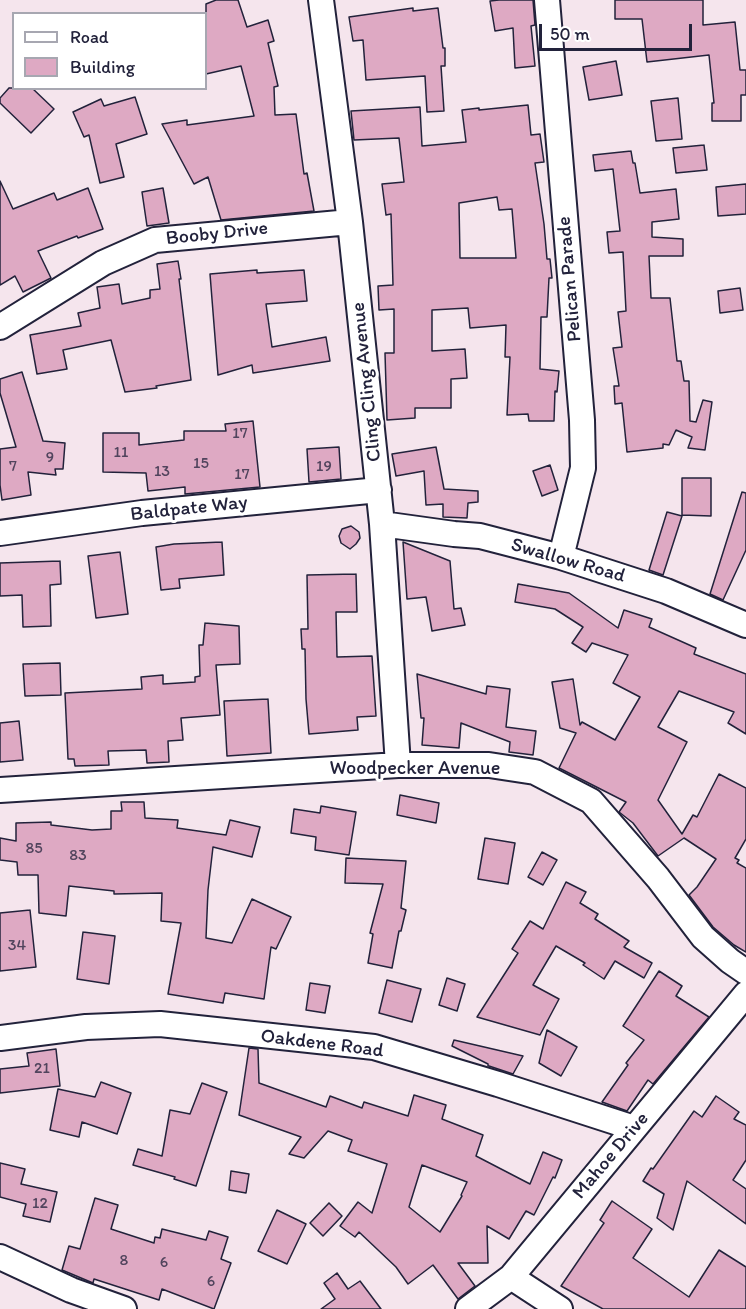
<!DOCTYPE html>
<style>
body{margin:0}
#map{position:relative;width:746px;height:1309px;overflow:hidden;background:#f5e5ed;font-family:Itim,sans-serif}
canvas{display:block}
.legend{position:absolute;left:12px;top:12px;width:195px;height:78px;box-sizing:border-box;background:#fff;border:2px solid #a7a7b1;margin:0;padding:8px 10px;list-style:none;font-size:18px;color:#22223b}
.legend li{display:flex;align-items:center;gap:12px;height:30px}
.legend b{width:30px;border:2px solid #a7a7b1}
.scale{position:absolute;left:539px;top:24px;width:153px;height:27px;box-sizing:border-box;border:3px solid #22223b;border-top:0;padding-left:8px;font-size:18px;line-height:21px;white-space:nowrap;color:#22223b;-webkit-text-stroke:4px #fff;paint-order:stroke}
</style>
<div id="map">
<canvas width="746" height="1309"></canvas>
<ul class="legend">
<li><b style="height:8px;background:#fff"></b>Road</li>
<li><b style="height:16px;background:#dea9c3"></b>Building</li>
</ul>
<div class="scale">50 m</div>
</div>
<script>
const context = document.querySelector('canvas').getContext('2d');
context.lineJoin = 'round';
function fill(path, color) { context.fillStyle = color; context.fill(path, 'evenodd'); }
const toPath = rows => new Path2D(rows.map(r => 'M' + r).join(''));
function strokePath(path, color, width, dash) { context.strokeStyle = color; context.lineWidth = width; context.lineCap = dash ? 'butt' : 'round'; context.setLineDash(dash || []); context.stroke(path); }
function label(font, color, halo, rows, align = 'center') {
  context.font = font + ' Itim,sans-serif'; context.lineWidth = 6; context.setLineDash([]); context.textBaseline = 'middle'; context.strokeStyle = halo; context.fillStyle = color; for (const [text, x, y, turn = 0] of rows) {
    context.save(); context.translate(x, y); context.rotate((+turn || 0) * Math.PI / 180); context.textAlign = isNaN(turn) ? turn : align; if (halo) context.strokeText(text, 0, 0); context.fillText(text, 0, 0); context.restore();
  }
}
const building = toPath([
 [216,0,238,0,247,27,268,20,274,41,268,43,278,86,274,87,275,115,296,114,304,174,307,173,314,211,221,220,208,177,194,184,162,124,187,120,187,125,254,116,241,66,206,74,206,4,216,0],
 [499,0,533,0,535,25,531,26,535,66,515,68,513,28,495,31,490,1,499,0],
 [615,0,703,0,703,25,735,22,740,70,746,70,746,95,741,95,741,121,712,121,712,103,714,103,709,55,647,62,642,19,615,19,615,0],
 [413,8,413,11,438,8,443,48,445,48,445,66,441,66,444,111,427,112,425,76,366,80,363,40,353,41,349,17,413,8],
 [616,61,622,95,589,100,583,67,616,61],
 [9,88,32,88,54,109,31,133,0,103,0,98,9,88],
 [135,97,147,134,116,144,124,177,100,183,89,135,84,137,73,112,101,99,104,106,135,97],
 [678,98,682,139,656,141,651,101,678,98],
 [528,105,531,135,540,134,544,162,535,163,544,224,547,259,550,259,552,278,549,278,547,317,541,317,540,369,559,371,557,392,555,391,554,421,529,421,528,414,507,415,510,357,505,357,506,325,470,328,468,308,432,310,432,351,465,349,467,378,451,379,451,408,415,408,415,418,387,420,385,353,394,353,394,309,379,310,378,286,393,285,391,214,386,215,382,184,404,182,399,138,354,140,351,111,420,107,422,146,466,142,462,110,479,108,479,110,528,105],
 [497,197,499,210,512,209,516,258,460,258,459,203,497,197],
 [704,145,707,170,676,173,673,148,704,145],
 [631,151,633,163,635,163,640,193,676,189,679,219,652,222,652,237,683,239,683,256,649,256,651,298,670,298,677,361,681,361,684,381,689,381,690,421,696,422,703,400,712,402,705,450,688,448,692,437,676,430,669,445,663,444,663,448,627,452,622,403,615,404,614,386,619,386,613,348,622,347,618,312,626,311,623,252,609,253,607,232,620,231,613,169,595,171,593,155,631,151],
 [0,181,13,209,54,193,57,200,88,188,103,229,78,238,77,236,38,251,51,278,23,292,15,276,0,285,0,181],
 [746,184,746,214,718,216,716,187,746,184],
 [163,188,169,223,147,226,142,192,163,188],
 [178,261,181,279,179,279,191,380,156,386,157,388,125,392,111,340,63,350,67,369,37,374,30,335,81,326,78,313,100,308,97,287,119,284,122,304,150,298,150,290,160,289,157,264,178,261],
 [257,270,257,273,304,270,307,301,266,304,272,347,326,337,330,361,253,373,252,365,218,375,210,274,257,270],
 [740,288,743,310,720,313,718,291,740,288],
 [22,372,43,441,65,443,63,469,55,469,56,475,28,472,31,495,2,500,0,485,0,449,16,447,0,393,0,379,22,372],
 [253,421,260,487,185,494,185,487,148,491,146,473,103,472,103,433,139,433,139,445,184,440,184,431,226,431,225,424,253,421],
 [339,447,341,479,309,482,307,449,339,447],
 [436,447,444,489,478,491,478,502,468,503,467,518,443,517,443,504,426,505,424,471,396,476,392,454,436,447],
 [550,465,558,490,542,496,533,471,550,465],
 [682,478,711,478,711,516,682,515,682,478],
 [742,492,746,493,746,550,723,600,710,594,742,492],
 [667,512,682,516,663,575,649,570,667,512],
 [351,526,359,532,360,538,356,544,350,549,341,543,339,536,342,529,351,526],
 [222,542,224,575,179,579,180,588,161,590,156,547,174,544,222,542],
 [403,542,450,561,454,609,461,608,465,625,432,631,426,597,407,599,403,542],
 [120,552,128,614,96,618,88,556,120,552],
 [60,561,61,584,50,585,51,626,23,627,22,595,0,596,0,563,60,561],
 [356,574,357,612,336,612,337,657,372,656,376,716,357,717,358,730,309,734,306,699,305,649,302,649,301,629,308,629,307,575,356,574],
 [518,584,569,593,618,628,624,610,652,619,649,627,696,648,694,654,746,674,746,734,728,723,734,712,679,691,658,727,687,742,658,800,682,834,693,815,697,817,719,774,746,788,746,839,735,858,739,860,737,863,746,868,746,952,734,945,713,927,689,895,697,887,716,859,684,838,658,856,633,823,619,812,626,802,559,768,576,733,560,728,552,682,573,679,580,725,582,722,615,740,640,697,613,683,628,655,592,643,586,652,572,643,583,627,555,609,515,602,518,584],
 [205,623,239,626,240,664,216,665,220,715,181,718,183,740,168,741,169,762,147,763,146,750,108,751,109,765,75,766,74,759,68,759,65,693,142,689,141,677,163,675,163,684,195,682,195,677,200,676,199,645,203,645,205,623],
 [60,663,61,695,25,696,23,664,60,663],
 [417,674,486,694,487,686,510,689,506,727,536,731,533,755,509,752,510,742,461,723,459,748,422,745,424,718,421,718,417,674],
 [268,699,271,753,227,756,224,701,268,699],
 [19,721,23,760,0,762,0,723,19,721],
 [400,795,439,803,436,823,397,815,400,795],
 [121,802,144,802,145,818,178,820,177,828,226,835,230,820,260,827,252,857,213,847,208,890,206,938,232,943,252,899,291,917,276,949,271,947,264,999,225,993,223,1003,168,994,181,923,161,921,162,893,114,894,114,891,69,886,66,916,39,913,38,875,18,875,17,862,0,860,0,838,16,841,16,823,51,822,51,825,92,830,111,829,111,811,122,811,121,802],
 [321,806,356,812,349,855,315,850,316,837,291,833,294,809,320,813,321,806],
 [485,838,515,843,508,884,478,879,485,838],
 [542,852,557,860,543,885,528,877,542,852],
 [346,858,406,861,401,908,406,910,401,931,399,931,392,968,368,963,373,934,370,933,383,884,345,883,346,858],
 [566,882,586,892,580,903,598,914,595,919,629,941,624,947,652,963,644,978,615,961,604,979,583,965,585,963,556,946,533,985,559,999,540,1035,477,1017,518,953,512,949,530,921,543,929,566,882],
 [30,910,36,967,0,971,0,913,30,910],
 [83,932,115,936,109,984,77,979,83,932],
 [659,971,682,986,676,996,709,1017,653,1084,648,1080,627,1111,602,1102,628,1065,626,1063,644,1040,623,1026,659,971],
 [447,978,465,984,457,1011,439,1005,447,978],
 [387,980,421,989,412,1022,379,1013,387,980],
 [310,983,330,986,325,1013,306,1010,310,983],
 [547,1030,577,1047,561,1076,539,1063,547,1030],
 [454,1040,523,1056,513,1074,489,1066,488,1066,488,1064,452,1046,454,1040],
 [249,1048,258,1049,259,1083,326,1107,330,1096,362,1108,364,1102,408,1116,414,1095,446,1105,442,1119,483,1135,476,1156,530,1184,543,1152,562,1160,555,1178,553,1177,534,1215,526,1211,509,1239,487,1226,488,1263,458,1263,475,1286,458,1299,433,1265,408,1284,396,1267,359,1232,355,1237,340,1226,358,1202,372,1213,387,1164,348,1151,352,1140,328,1131,304,1158,289,1154,301,1137,239,1115,249,1048],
 [422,1165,467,1182,461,1195,462,1196,440,1232,409,1207,422,1165],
 [56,1049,60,1086,0,1093,0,1069,29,1066,27,1053,56,1049],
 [101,1082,131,1093,117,1134,82,1122,79,1137,50,1130,58,1089,95,1097,101,1082],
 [202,1083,227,1092,196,1186,174,1179,175,1177,133,1165,138,1149,162,1156,170,1110,190,1114,202,1083],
 [716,1096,739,1112,734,1119,746,1125,746,1160,733,1180,746,1189,746,1224,687,1181,673,1230,657,1218,664,1194,643,1181,651,1168,653,1169,694,1111,702,1117,716,1096],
 [0,1163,25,1169,21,1184,57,1192,50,1222,23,1216,26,1204,0,1197,0,1163],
 [231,1171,249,1174,246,1193,229,1190,231,1171],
 [95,1198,118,1205,111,1229,154,1243,155,1237,160,1238,162,1229,206,1240,209,1231,228,1237,221,1259,231,1263,214,1309,162,1289,159,1300,94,1279,93,1283,62,1270,69,1246,80,1249,95,1198],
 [612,1201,652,1229,633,1258,689,1297,719,1250,746,1267,746,1309,603,1309,561,1286,604,1223,600,1220,612,1201],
 [329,1203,342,1216,323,1236,310,1223,329,1203],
 [277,1210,306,1224,287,1264,258,1251,277,1210],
 [337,1273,348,1289,360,1281,381,1309,321,1309,335,1299,324,1283,337,1273]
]);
const street = toPath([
 [321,0,350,222,382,524,398,765],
 [547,0,582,420,583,468,561,557],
 [0,327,103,263,155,240,350,222],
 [382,524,454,534,480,536,561,557,666,591,746,625],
 [0,533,142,513,379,490],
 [0,790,398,765,489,765,535,772,591,801,658,878,703,937,730,961,746,972],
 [0,1038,86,1027,160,1024,374,1047,498,1084,634,1128],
 [0,1257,71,1290,124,1309],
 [511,1277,560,1309],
 [468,1309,511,1277,746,994]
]);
const numberNames = [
 ["17",240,434],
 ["11",121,453],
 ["9",50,458],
 ["15",201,464],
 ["7",13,467],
 ["19",324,467],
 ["13",162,472],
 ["17",242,475],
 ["85",34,849],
 ["83",78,856],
 ["34",17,946],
 ["21",42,1069],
 ["12",40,1204],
 ["8",124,1261],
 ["6",164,1263],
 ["6",211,1282]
];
const streetNames = [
 ["Booby Drive",217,234,-6],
 ["Pelican Parade",570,279,-95],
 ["Cling Cling Avenue",367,382,-96],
 ["Baldpate Way",189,509,-6],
 ["Swallow Road",568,561,16],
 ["Woodpecker Avenue",415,769],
 ["Oakdene Road",322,1044,7],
 ["Mahoe Drive",611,1156,-50]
];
fill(building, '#dea9c3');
strokePath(building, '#22223b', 1.5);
strokePath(street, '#22223b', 28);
strokePath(street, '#fff', 24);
label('16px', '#51445d', null, numberNames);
label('20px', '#22223b', '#fff', streetNames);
</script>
